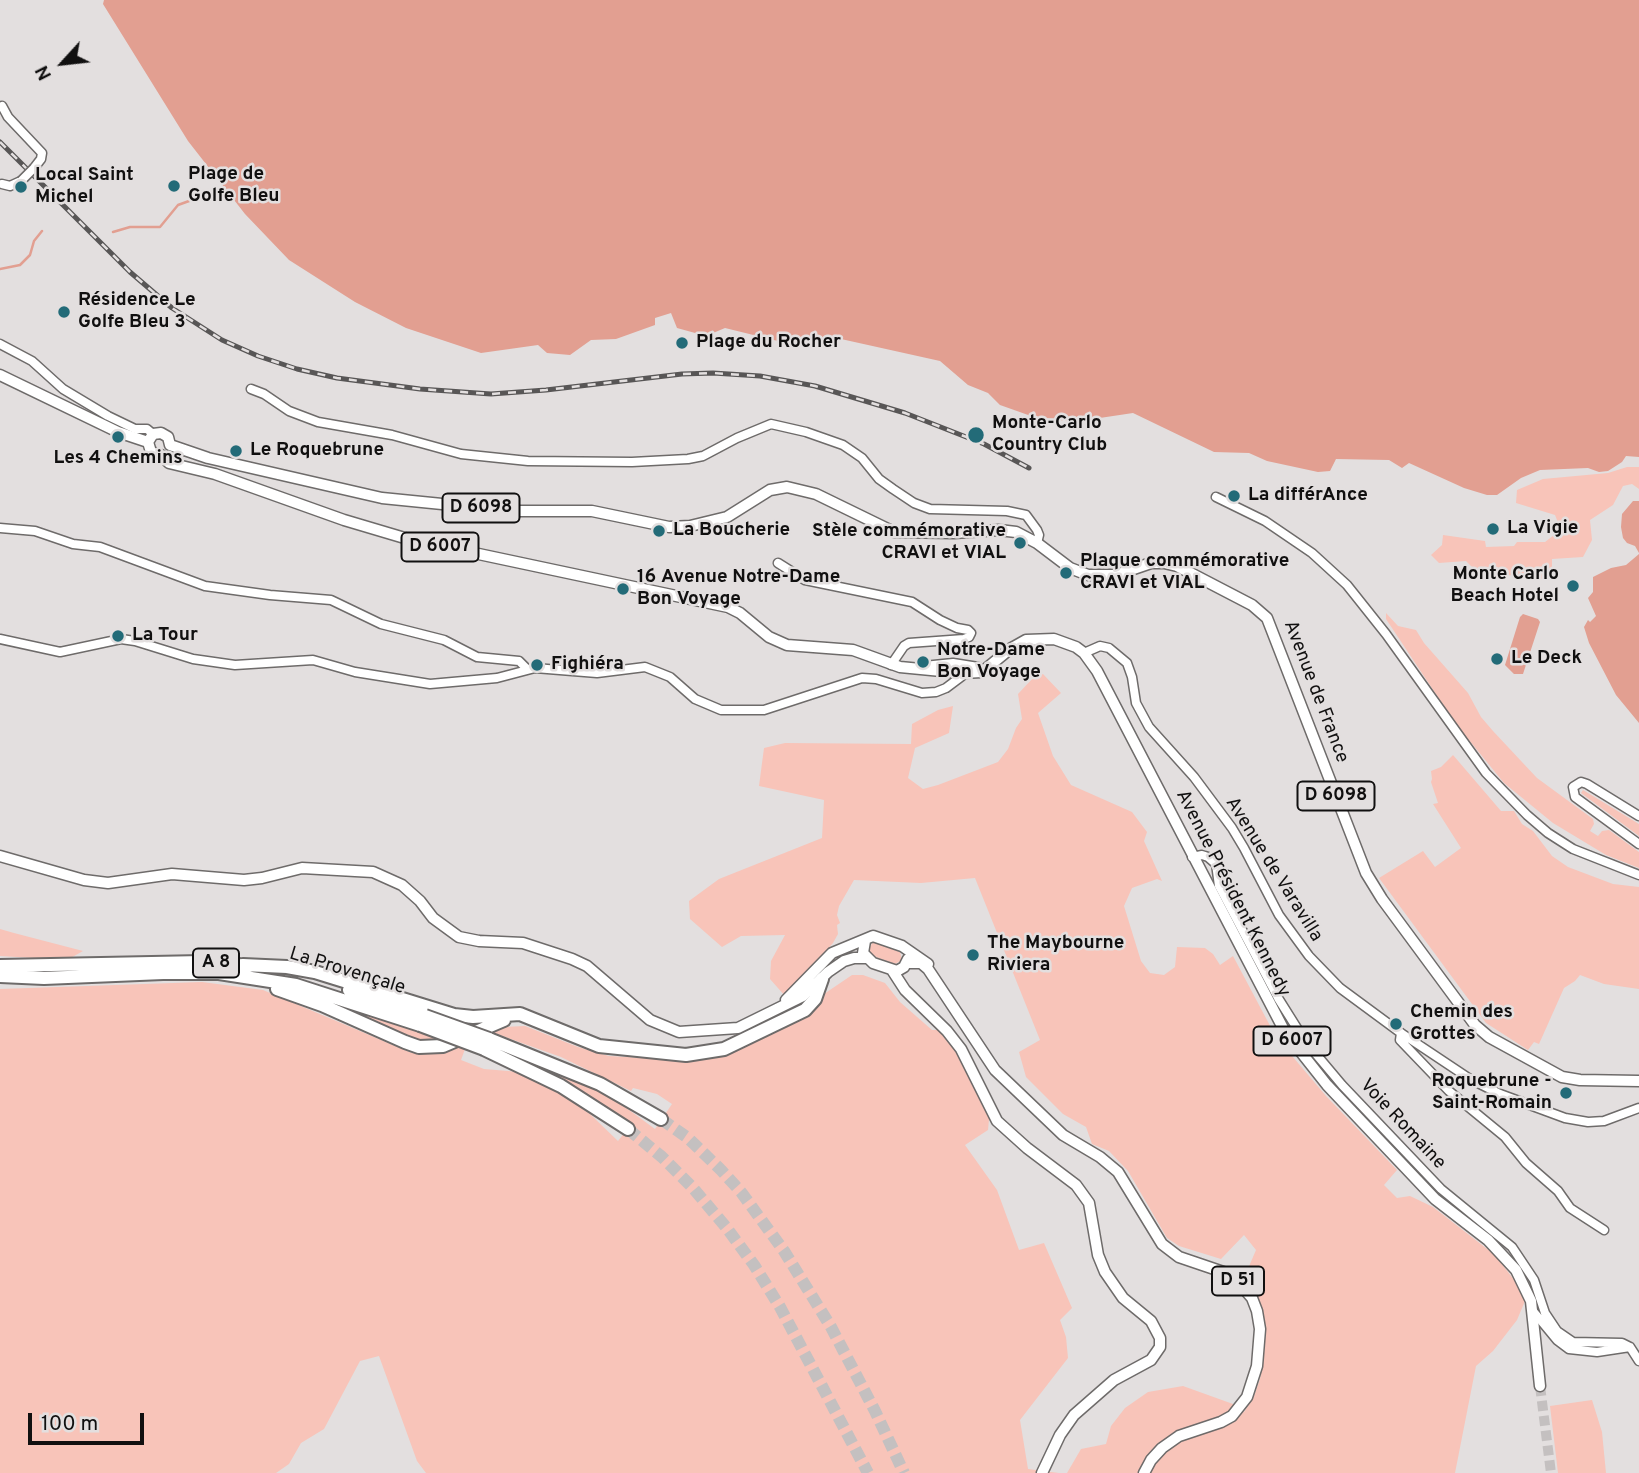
<!DOCTYPE html>
<meta charset="utf-8">
<style>
body{margin:0}
#map{position:relative;width:1639px;height:1473px;overflow:hidden;background:#e3dfdf;font-family:Overpass,sans-serif}
canvas{display:block}
.north{position:absolute;left:28px;top:28px;width:70px;height:70px;-webkit-text-stroke:5px #e3dfdf;paint-order:stroke;rotate:243deg;font-size:19px;font-weight:700;line-height:28px;text-align:center;color:#111010}
.north::after{content:'';display:block;margin:auto;width:24px;height:32px;background:#111010;clip-path:polygon(50% 0,100% 100%,50% 72%,0 100%)}
.scale{position:absolute;left:28px;top:1413px;width:116px;height:32px;box-sizing:border-box;border:4px solid #111010;border-top:0;padding-left:9px;font-size:21px;line-height:24px;white-space:nowrap;color:#111010;-webkit-text-stroke:5px #e3dfdf;paint-order:stroke}
</style>
<div id="map">
<canvas width="1639" height="1473"></canvas>
<div class="north">N</div>
<div class="scale">100 m</div>
</div>
<script>
const context = document.querySelector('canvas').getContext('2d');
context.lineJoin = 'round';
function fill(path, color) { context.fillStyle = color; context.fill(path, 'evenodd'); }
const toPath = rows => new Path2D(rows.map(r => 'M' + r).join(''));
function strokePath(path, color, width, dash) { context.strokeStyle = color; context.lineWidth = width; context.lineCap = dash ? 'butt' : 'round'; context.setLineDash(dash || []); context.stroke(path); }
function label(font, color, halo, rows, align = 'center') {
  context.font = font + ' Overpass,sans-serif'; context.lineWidth = 5; context.setLineDash([]); context.textBaseline = 'middle'; context.strokeStyle = halo; context.fillStyle = color; for (const [text, x, y, turn = 0] of rows) {
    context.save(); context.translate(x, y); context.rotate((+turn || 0) * Math.PI / 180); context.textAlign = isNaN(turn) ? turn : align; if (halo) context.strokeText(text, 0, 0); context.fillText(text, 0, 0); context.restore();
  }
}
const green = toPath([
 [1627,467,1639,467,1639,489,1632,484,1623,486,1613,505,1590,520,1592,540,1583,557,1552,559,1552,574,1548,580,1508,575,1494,569,1477,572,1466,561,1439,563,1431,555,1442,545,1443,535,1485,541,1486,547,1514,546,1517,542,1545,542,1554,535,1559,525,1555,515,1516,503,1517,490,1543,479,1608,473],
 [1386,613,1398,626,1416,630,1424,643,1468,693,1481,717,1493,731,1537,778,1593,819,1594,824,1590,831,1598,836,1602,831,1609,830,1639,852,1639,868,1606,855,1553,823,1504,783,1455,723,1386,619],
 [1043,674,1061,693,1038,713,1053,756,1071,785,1132,812,1147,832,1144,841,1162,881,1157,879,1132,888,1124,906,1141,961,1150,973,1164,975,1175,967,1177,947,1205,948,1213,954,1220,965,1233,956,1276,1037,1326,1096,1397,1170,1384,1185,1397,1198,1410,1196,1433,1207,1495,1255,1518,1285,1525,1301,1517,1320,1493,1351,1476,1366,1455,1473,1067,1473,1081,1449,1106,1444,1111,1426,1125,1408,1148,1392,1183,1386,1233,1404,1244,1412,1254,1396,1260,1379,1265,1343,1263,1314,1252,1287,1244,1278,1256,1250,1244,1235,1221,1259,1179,1246,1167,1238,1128,1171,1109,1151,1092,1144,1086,1127,1063,1114,1026,1077,1019,1052,1040,1040,975,878,921,883,854,880,839,906,837,915,840,923,837,925,838,934,833,943,785,996,770,979,771,961,785,935,741,936,722,947,690,919,689,901,719,879,822,838,824,800,759,786,764,748,785,743,911,744,912,724,938,710,953,706,949,733,915,748,908,778,923,789,938,785,998,762,1008,749,1016,728,1022,719,1018,694,1031,680],
 [1453,755,1501,811,1514,811,1522,824,1533,831,1552,856,1568,867,1613,884,1639,887,1639,989,1604,984,1580,975,1575,981,1564,988,1539,1044,1534,1042,1528,1050,1486,1023,1379,878,1423,851,1435,867,1461,848,1433,804,1438,803,1431,782,1432,779,1431,771,1441,767],
 [1583,790,1639,824,1639,836,1581,793],
 [0,929,14,933,83,951,67,960,0,956],
 [873,942,900,952,902,960,895,964,873,956,868,950],
 [852,975,863,975,885,983,900,1002,932,1030,940,1030,991,1098,988,1130,965,1145,997,1190,1019,1250,1044,1243,1072,1308,1060,1320,1066,1337,1068,1358,1020,1420,1028,1469,1059,1473,426,1473,417,1461,379,1356,360,1361,324,1429,301,1443,289,1464,276,1473,0,1473,0,989,202,982,263,990,412,1053,434,1053,455,1046,465,1049,461,1060,484,1069,520,1072,563,1095,590,1114,618,1141,632,1123,566,1082,507,1053,507,1051,610,1096,655,1129,672,1104,657,1094,633,1088,631,1091,561,1057,491,1032,503,1027,525,1026,578,1047,609,1056,681,1060,701,1059,721,1055,814,1008,818,1005,824,994],
 [331,1004,386,1019,445,1042,426,1045],
 [1592,1400,1602,1432,1606,1473,1558,1473,1550,1406]
]);
const water = toPath([
 [104,0,1639,0,1639,457,1626,456,1622,462,1608,471,1599,472,1588,468,1540,470,1521,478,1497,495,1487,495,1464,488,1409,463,1402,468,1389,460,1336,459,1330,471,1318,472,1267,461,1249,453,1214,452,1133,413,1073,422,1031,416,1000,405,988,393,968,385,940,361,841,339,786,343,725,328,706,336,677,328,671,313,655,318,655,325,616,339,591,340,570,355,547,353,538,345,481,353,406,328,355,302,289,260,245,214,188,141,103,4],
 [1633,501,1639,501,1639,553,1635,546,1627,543,1623,538,1621,527,1622,514],
 [1639,554,1639,723,1616,695,1589,643,1584,627,1588,620,1590,622,1596,616,1588,598,1593,592,1593,577,1611,568,1626,565],
 [1523,614,1538,619,1540,622,1523,674,1514,674,1505,665,1520,617]
]);
const stream = toPath([
 [113,232,130,227,160,227,178,205,225,188],
 [0,269,20,265,30,255,34,241,42,231]
]);
const majorTunnel = toPath([
 [1540,1386,1551,1473]
]);
const highwayTunnel = toPath([
 [661,1119,688,1138,721,1170,741,1192,784,1251,831,1327,875,1411,904,1473],
 [628,1129,662,1157,693,1188,726,1227,754,1265,780,1307,868,1473]
]);
const minor = toPath([
 [2,106,8,117,42,153,41,159,34,168],
 [2,184,10,186,21,181],
 [0,344,32,361,63,389,108,416,135,429,147,429,153,434],
 [251,389,264,394,289,411,318,422,392,435,461,454,528,461,632,462,688,459,703,456,737,438,771,424,806,432,843,445,862,458,879,479,893,489,914,503,930,509,1007,511,1026,515,1037,530,1039,535,1037,543],
 [1216,497,1265,521,1312,553,1347,585,1386,634,1486,773,1527,815,1548,833,1573,849,1639,875],
 [0,528,35,531,73,544,100,547,205,586,270,595,331,600,381,624,444,640,477,657,519,661,527,669],
 [778,563,805,580,912,602,940,620,957,628,968,630,971,633,969,637,964,639,909,643,904,646,891,665],
 [0,639,60,652,121,639,135,641,193,659,235,665,313,660,355,672,430,684,497,678,535,668,597,673,645,667,670,677,695,699,721,710,764,710,862,678,876,679,922,693,936,692,946,688,962,676,962,673],
 [1084,653,1100,646,1109,648,1127,663,1132,677,1136,703,1149,727,1194,777,1232,828,1244,848,1279,915,1309,956,1340,988,1401,1033,1470,1079,1500,1094,1565,1118,1588,1122,1604,1121,1639,1108],
 [1639,816,1587,784,1581,782,1573,787,1575,797,1639,844],
 [1192,857,1202,855,1208,857,1216,864,1219,886,1278,998,1305,1041,1342,1085,1441,1189,1512,1247,1534,1280,1545,1313,1557,1331,1573,1342,1622,1343,1630,1347,1639,1361],
 [1401,1033,1400,1040,1449,1091,1505,1137,1526,1163,1558,1191,1570,1208,1604,1230],
 [1533,1311,1557,1340,1569,1349,1597,1352,1630,1347]
]);
const major = toPath([
 [0,375,118,432,148,442],
 [148,442,153,434,161,433,168,437,170,445],
 [148,442,151,452,161,455],
 [170,445,208,458,382,498,512,511,592,511,669,527,690,526,727,517,770,490,787,487,816,494,894,532,954,533,999,530,1016,532,1037,543,1070,568,1088,575,1116,575,1151,563,1164,563,1177,566,1252,605,1267,618,1366,873,1382,899,1475,1025,1489,1037,1562,1077,1580,1080,1639,1081],
 [161,455,169,463,215,474,344,520,408,539,728,607,740,613,769,637,787,645,853,650,900,667,962,673,982,672,1010,649,1026,640,1054,639,1076,647,1084,653,1097,671,1285,1032,1327,1085,1435,1199,1488,1240,1516,1270,1531,1301,1540,1386],
 [924,667,953,664,978,668],
 [0,856,84,880,108,883,172,874,244,880,262,878,302,868,373,872,402,885,420,901,433,918,459,937,479,941,523,943,572,959,587,966,650,1020,679,1032,738,1028,803,996,828,972,844,961,854,958,866,958],
 [865,941,863,953,873,963,897,971,904,967,908,959],
 [907,963,921,963,928,969,995,1070,1063,1135,1100,1157,1118,1172,1162,1244,1179,1257,1232,1275,1252,1298,1257,1311,1260,1329,1257,1366,1247,1397,1232,1416,1221,1422,1179,1436,1162,1448,1151,1460,1144,1473],
 [892,970,905,990,947,1031,961,1049,997,1121,1027,1148,1076,1185,1089,1203,1098,1255,1105,1272,1123,1298,1151,1321,1160,1338,1160,1347,1151,1360,1114,1380,1074,1415,1060,1435,1042,1473],
 [786,1000,832,953,873,936,902,946,928,964]
]);
const highway = toPath([
 [243,965,287,967,315,972,454,1015,473,1017,520,1014,599,1046,686,1055,724,1049,805,1010,815,999,822,979],
 [0,966,202,962,250,966],
 [0,976,44,978,163,973,219,973,296,985,420,1025],
 [277,989,322,1005,405,1042,419,1047,443,1046,504,1020],
 [349,990,425,1016],
 [489,1039,600,1084,661,1119],
 [484,1049,561,1086,628,1129]
]);
const rail = toPath([
 [0,142,130,272,172,308,222,340,258,356,297,369,337,378,420,389,491,394,546,390,682,374,713,373,760,376,815,386,905,413,984,444,1029,468]
]);
const minorBridge = toPath([
 [21,181,34,168]
]);
const highwayBridge = toPath([
 [425,1016,489,1039],
 [420,1025,484,1049]
]);
const markers = [
 [174,186,7,"#236b78"],
 [21,187,7,"#236b78"],
 [64,312,7,"#236b78"],
 [682,343,7,"#236b78"],
 [976,435,9,"#236b78"],
 [118,437,7,"#236b78"],
 [236,451,7,"#236b78"],
 [1234,496,7,"#236b78"],
 [1493,529,7,"#236b78"],
 [659,531,7,"#236b78"],
 [1020,543,7,"#236b78"],
 [1066,573,7,"#236b78"],
 [1573,586,7,"#236b78"],
 [623,589,7,"#236b78"],
 [118,636,7,"#236b78"],
 [1497,659,7,"#236b78"],
 [923,662,7,"#236b78"],
 [537,665,7,"#236b78"],
 [973,955,7,"#236b78"],
 [1396,1024,7,"#236b78"],
 [1566,1093,7,"#236b78"]
];
const shields = [
 [481,508,77],
 [440,547,77],
 [1336,796,77],
 [216,963,46],
 [1292,1041,77],
 [1238,1281,52]
];
const shieldNames = [
 ["D 6098",481,508],
 ["D 6007",440,547],
 ["D 6098",1336,796],
 ["A 8",216,963],
 ["D 6007",1292,1041],
 ["D 51",1238,1281]
];
const poiNames = [
 ["Plage de",188,175],
 ["Golfe Bleu",188,197],
 ["Local Saint",35,176],
 ["Michel",35,198],
 ["Résidence Le",78,301],
 ["Golfe Bleu 3",78,323],
 ["Plage du Rocher",696,343],
 ["Monte-Carlo",992,424],
 ["Country Club",992,446],
 ["Le Roquebrune",250,451],
 ["Les 4 Chemins",118,459,"center"],
 ["La différAnce",1248,496],
 ["La Vigie",1507,529],
 ["La Boucherie",673,531],
 ["Stèle commémorative",1006,532,"right"],
 ["CRAVI et VIAL",1006,554,"right"],
 ["Plaque commémorative",1080,562],
 ["CRAVI et VIAL",1080,584],
 ["Monte Carlo",1559,575,"right"],
 ["Beach Hotel",1559,597,"right"],
 ["16 Avenue Notre-Dame",637,578],
 ["Bon Voyage",637,600],
 ["La Tour",132,636],
 ["Notre-Dame",937,651],
 ["Bon Voyage",937,673],
 ["Le Deck",1511,659],
 ["Fighiéra",551,665],
 ["The Maybourne",987,944],
 ["Riviera",987,966],
 ["Chemin des",1410,1013],
 ["Grottes",1410,1035],
 ["Roquebrune -",1552,1082,"right"],
 ["Saint-Romain",1552,1104,"right"]
];
const streetNames = [
 ["Avenue de France",1315,692,69],
 ["Avenue de Varavilla",1273,870,58],
 ["Avenue Président Kennedy",1232,894,63],
 ["La Provençale",347,972,17],
 ["Voie Romaine",1402,1125,47]
];
fill(green, '#f8c4b9');
fill(water, '#e29f91');
strokePath(stream, '#e29f91', 2.5);
strokePath(majorTunnel, '#c4c0c0', 10, [10, 5]);
strokePath(highwayTunnel, '#c4c0c0', 12, [12, 6]);
strokePath(minor, '#6e6b6a', 11);
strokePath(major, '#6e6b6a', 13);
strokePath(highway, '#6e6b6a', 16);
strokePath(minor, '#fff', 8);
strokePath(major, '#fff', 10);
strokePath(highway, '#fff', 12);
strokePath(rail, '#585656', 5);
strokePath(rail, '#e3dfdf', 2.5, [8]);
strokePath(minorBridge, '#6e6b6a', 11, []);
strokePath(highwayBridge, '#6e6b6a', 16, []);
strokePath(minorBridge, '#fff', 8);
strokePath(highwayBridge, '#fff', 12);
for (const [x, y, r, color] of markers) { const dot = new Path2D(); dot.arc(x, y, r, 0, 2 * Math.PI); context.fillStyle = color; context.fill(dot); strokePath(dot, '#e3dfdf', 2.5); }
for (const [x, y, w] of shields) { const box = new Path2D(); box.roundRect(x - w / 2, y - 14.5, w, 29, 5); context.fillStyle = '#e3dfdf'; context.fill(box); strokePath(box, '#111010', 2); }
label('bold 18px', '#111010', null, shieldNames);
label('bold 19px', '#111010', '#e3dfdf', poiNames, 'left');
label('19px', '#111010', '#e3dfdf', streetNames);
</script>
